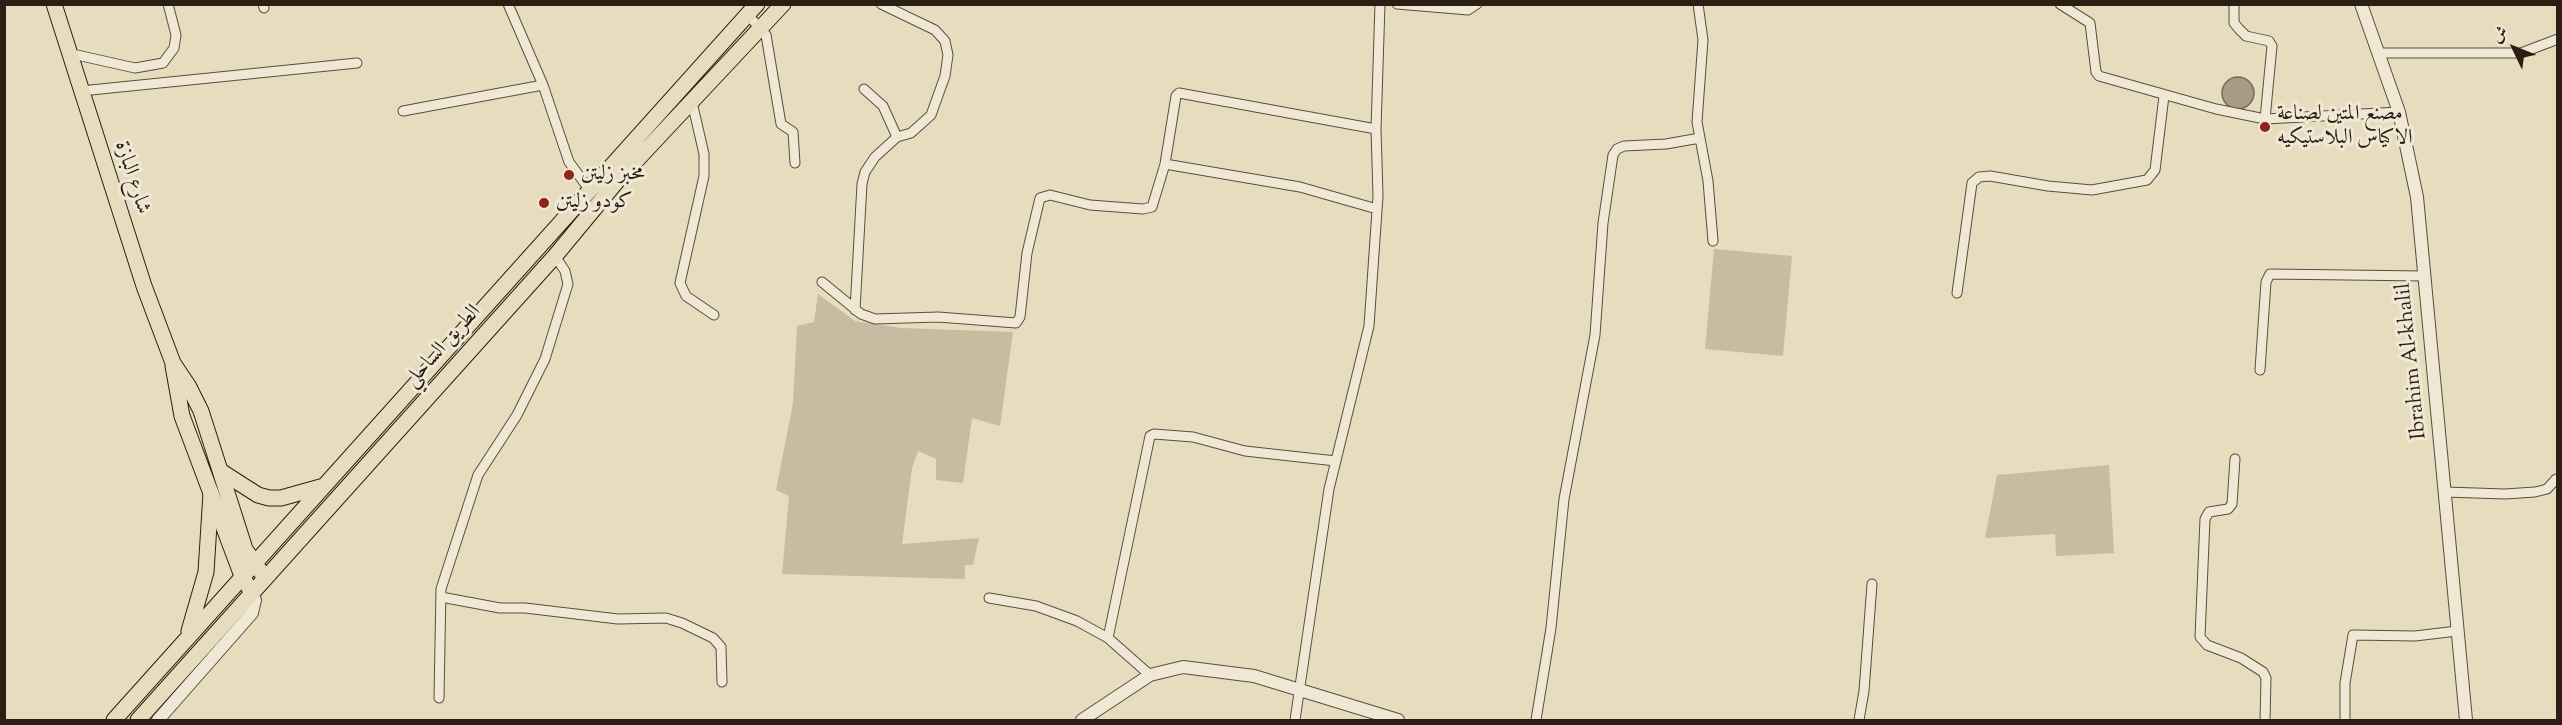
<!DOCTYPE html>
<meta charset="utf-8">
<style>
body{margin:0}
#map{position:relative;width:2562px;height:725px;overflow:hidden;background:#e7dcbe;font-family:"Sorts Mill Goudy",Amiri,serif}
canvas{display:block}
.frame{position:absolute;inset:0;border:6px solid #2b1e13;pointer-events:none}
.north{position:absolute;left:2484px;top:18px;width:60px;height:60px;-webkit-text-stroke:4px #efe8d5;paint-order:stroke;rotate:313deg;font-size:16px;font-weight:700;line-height:24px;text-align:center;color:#2b1e13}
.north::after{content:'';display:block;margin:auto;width:21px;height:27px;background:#2b1e13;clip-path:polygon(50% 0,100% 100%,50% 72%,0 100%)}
</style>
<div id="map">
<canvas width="2562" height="725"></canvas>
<div class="frame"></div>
<div class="north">ش</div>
</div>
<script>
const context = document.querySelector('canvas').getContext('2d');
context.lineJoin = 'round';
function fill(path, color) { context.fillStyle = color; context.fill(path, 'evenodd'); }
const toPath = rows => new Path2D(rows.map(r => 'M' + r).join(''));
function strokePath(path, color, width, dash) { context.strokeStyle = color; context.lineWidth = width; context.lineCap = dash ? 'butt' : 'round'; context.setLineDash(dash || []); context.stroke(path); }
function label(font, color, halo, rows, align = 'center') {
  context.font = font + ' "Sorts Mill Goudy",Amiri,serif'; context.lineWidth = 6; context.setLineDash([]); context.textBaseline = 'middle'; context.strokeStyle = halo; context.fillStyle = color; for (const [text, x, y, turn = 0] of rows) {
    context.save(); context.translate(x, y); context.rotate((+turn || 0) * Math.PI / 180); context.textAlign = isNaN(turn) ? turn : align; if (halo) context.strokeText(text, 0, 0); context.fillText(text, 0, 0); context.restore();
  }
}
const green = toPath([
 [1714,249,1792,256,1783,356,1705,349],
 [818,294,855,321,902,328,1013,332,1000,426,972,418,963,483,936,480,936,459,918,451,912,468,902,544,979,538,973,565,965,565,965,579,782,574,789,496,776,490,793,403,797,326,814,322],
 [2109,465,2114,553,2056,556,2055,534,1985,538,1997,475]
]);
const water = toPath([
 '2222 93a16 16 0 1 1 32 0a16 16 0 1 1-32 0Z'
]);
const minor = toPath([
 [263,4,264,8],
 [508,4,543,85,569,162,589,189],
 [1397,4,1468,10,1477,4],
 [1698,4,1703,40,1697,122,1708,181,1713,241],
 [2060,4,2090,23,2096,72,2099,76,2216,109,2265,119,2399,112],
 [2234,4,2234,23,2239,29,2246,36,2269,41,2272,46,2265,119],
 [748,15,766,35,781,124,793,132,795,163],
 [68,53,135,68,163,63,174,48,176,35,168,4],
 [2380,53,2521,53,2558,39],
 [864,89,883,106,897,137],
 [81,91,357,63],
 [692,102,704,154,704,176,680,283,686,296,714,315],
 [403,111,543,85],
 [1165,164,1300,187,1377,209],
 [822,282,861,314,875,319,938,317,1016,323,1020,317,1027,253,1040,198,1050,195,1090,205,1143,209,1152,207,1165,164,1176,96,1179,93,1376,129],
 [1957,293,1972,183,1979,177,1990,176,2048,186,2092,190,2147,180,2155,170,2164,96],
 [855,310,862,184,865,172,875,157,897,137,911,133,931,115,945,76,948,55,945,41,935,30,881,4],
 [2260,370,2266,282,2270,274,2424,276],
 [2235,459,2232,504,2228,509,2209,512,2205,519,2200,637,2207,645,2241,658,2263,672,2266,678,2265,720],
 [2445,492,2505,494,2535,492,2547,489,2556,479],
 [441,597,500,608,525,608,618,619,666,618,682,623,713,638,721,647,722,682],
 [989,598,1036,606,1077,621,1108,638,1150,675],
 [1108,638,1150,436,1154,434,1193,437,1245,451,1336,461],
 [439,698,441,589,478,475,517,415,545,359,568,284,565,271,555,256],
 [1295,720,1329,489,1369,326,1378,196,1376,129,1380,4],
 [1536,720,1551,628,1564,499,1595,335,1603,223,1613,155,1617,149,1624,146,1666,144,1700,138],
 [1859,720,1864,691,1872,584],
 [2345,720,2345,683,2353,635,2415,636,2457,631]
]);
const tertiary = toPath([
 [2361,4,2399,112,2417,197,2466,720],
 [158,720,252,613,255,600,252,593],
 [1082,720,1150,675,1183,667,1254,676,1398,720]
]);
const primary = toPath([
 [54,4,144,286,173,363,189,387,201,411,245,549,265,578],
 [173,366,182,416,242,576,252,593]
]);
const trunk = toPath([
 [222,472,258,495,269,498,281,498,324,486],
 [189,631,206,572,211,493],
 [114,720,757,4],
 [138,720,555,256,618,180,783,4]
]);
const markers = [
 [2265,127,6,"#8f2418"],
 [569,175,6,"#8f2418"],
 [544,203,6,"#8f2418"]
];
const poiNames = [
 ["مصنع المتين لصناعة",2277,115],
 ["الاكياس البلاستيكيه",2277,139],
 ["مخبز زليتن",581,175],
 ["كودو زليتن",556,203]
];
const streetNames = [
 ["شارع البازة",131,178,72],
 ["الطريق الساحلي",444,347,-48],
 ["Ibrahim Al-khalil",2413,361,-96]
];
fill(green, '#c7bca1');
fill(water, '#a79b84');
strokePath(water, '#756957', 1.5);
strokePath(minor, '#5a4e3e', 11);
strokePath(tertiary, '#5a4e3e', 14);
strokePath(primary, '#2b1e13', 17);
strokePath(trunk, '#2b1e13', 17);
strokePath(minor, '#efe8d5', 9);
strokePath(tertiary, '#efe8d5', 12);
strokePath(primary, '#e7dcbe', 15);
strokePath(trunk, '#e7dcbe', 15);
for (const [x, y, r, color] of markers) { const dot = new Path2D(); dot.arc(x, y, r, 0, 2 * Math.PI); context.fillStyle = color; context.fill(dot); strokePath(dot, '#efe8d5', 2); }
label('21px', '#2b1e13', '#efe8d5', poiNames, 'left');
label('21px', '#2b1e13', '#efe8d5', streetNames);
</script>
